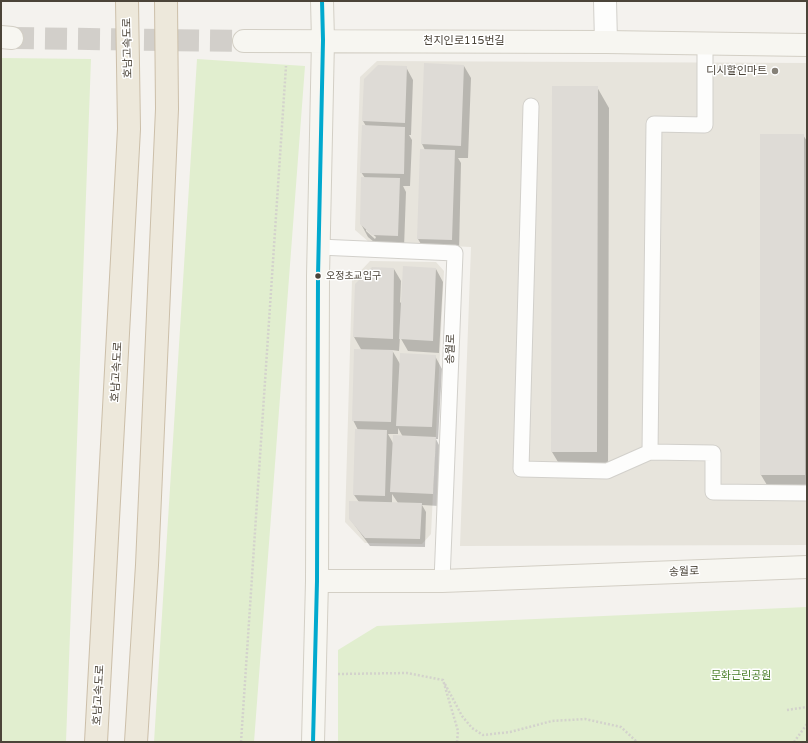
<!DOCTYPE html>
<meta charset="utf-8">
<style>
body{margin:0}
#map{position:relative;width:808px;height:743px;overflow:hidden;background:#f4f2ee;font-family:"Varela Round",sans-serif}
canvas{display:block}
.frame{position:absolute;inset:0;border:2px solid #4b4439;pointer-events:none}
</style>
<div id="map">
<canvas width="808" height="743"></canvas>
<div class="frame"></div>
</div>
<script>
const context = document.querySelector('canvas').getContext('2d');
context.lineJoin = 'round';
function fill(path, color) { context.fillStyle = color; context.fill(path, 'evenodd'); }
const toPath = rows => new Path2D(rows.map(r => 'M' + r).join(''));
function strokePath(path, color, width, dash) { context.strokeStyle = color; context.lineWidth = width; context.lineCap = dash ? 'butt' : 'round'; context.setLineDash(dash || []); context.stroke(path); }
function label(font, color, halo, rows, align = 'center') {
  context.font = font + ' "Varela Round","Noto Sans KR",sans-serif'; context.lineWidth = 3; context.setLineDash([]); context.textBaseline = 'middle'; context.strokeStyle = halo; context.fillStyle = color; for (const [text, x, y, turn = 0] of rows) {
    context.save(); context.translate(x, y); context.rotate((+turn || 0) * Math.PI / 180); context.textAlign = isNaN(turn) ? turn : align; if (halo) context.strokeText(text, 0, 0); context.fillText(text, 0, 0); context.restore();
  }
}
const residential = toPath([
 [377,61,807,63,807,545,460,546,471,247,369,242,355,230,360,77],
 [370,261,436,262,444,271,431,534,422,544,365,543,345,522,352,280]
]);
const green = toPath([
 [2,58,91,59,66,742,1,742],
 [197,59,305,66,254,742,154,742],
 [807,607,807,742,338,742,338,650,377,626]
]);
const shadow = toPath([
 [425,64,464,66,471,78,468,158,458,158,461,163,459,252,425,251,418,239,425,150,422,144],
 [406,67,413,80,411,135,409,135,412,140,410,186,403,186,406,192,404,248,380,247,368,237,361,224,365,178,361,172,366,126,363,121,365,79],
 [366,229,376,237,375,239,366,231],
 [597,87,609,108,608,473,564,472,552,452],
 [803,135,807,141,807,495,773,495,761,475],
 [394,269,401,281,400,303,436,269,443,282,439,353,408,351,400,337,399,351,392,350,400,364,435,356,442,369,438,439,436,439,442,451,439,506,422,505,426,512,425,547,370,546,350,519,359,502,354,495,358,430,353,420,362,351,354,337,356,284],
 [398,428,403,437,393,443,388,434,398,434],
 [392,494,398,503,392,503]
]);
const building = toPath([
 [424,63,464,65,461,146,421,144],
 [378,65,407,66,405,123,362,121,364,79],
 [552,86,598,86,597,452,551,452],
 [362,125,405,127,404,174,360,173],
 [760,134,804,134,805,475,760,475],
 [420,149,455,150,452,240,417,239],
 [361,177,400,178,398,236,372,235,360,224],
 [403,266,436,268,433,341,399,339],
 [372,267,394,268,393,339,353,337,355,284],
 [354,349,393,350,391,422,352,421],
 [400,353,436,355,432,427,396,426],
 [355,429,387,430,385,496,353,495],
 [393,435,436,437,433,494,390,492],
 [349,501,422,503,420,539,365,538,349,519]
]);
const secondaryTunnel = toPath([
 [12,38,244,41]
]);
const path = toPath([
 [338,674,407,673,443,680,458,731,457,742],
 [445,684,462,716,472,728,483,735,510,732,552,721,585,719,621,727,637,742],
 [787,710,807,707],
 [241,742,286,66],
 [794,742,807,724]
]);
const lane = toPath([
 [705,43,705,125,654,124,650,452,713,453,713,492,807,493],
 [531,106,521,469,607,471,650,452],
 [319,247,455,253,442,581]
]);
const street = toPath([
 [605,1,606,42]
]);
const secondary = toPath([
 [1,37,12,38],
 [244,41,606,42,807,45],
 [317,581,442,581,807,567],
 [313,742,317,581,318,276,323,40,322,1]
]);
const highway = toPath([
 [96,742,129,129,127,1],
 [136,742,147,565,167,109,166,1]
]);
const bus1 = toPath([
 [313,742,317,581,318,276,323,40,322,1]
]);
const markers = [
 [775,71,4,"#868178"],
 [318,276,3.5,"#4b4439"]
];
const busNames = [
 ["오정초교입구",326,276]
];
const streetNames = [
 ["천지인로115번길",464,41],
 ["호남고속도로",128,48,-91],
 ["송월로",451,349,-88],
 ["호남고속도로",117,372,-87],
 ["송월로",684,572,-2],
 ["호남고속도로",99,695,-87]
];
const poiNames = [
 ["디시할인마트",767,71]
];
const parkNames = [
 ["문화근린공원",741,676]
];
fill(residential, '#e7e4dc');
fill(green, '#e1eecf');
fill(shadow, '#0003');
fill(building, '#dedbd6');
strokePath(secondaryTunnel, '#d2cfca', 22, [22, 11]);
strokePath(lane, '#d2d0cb', 17);
strokePath(street, '#d2d0cb', 24);
strokePath(secondary, '#d3cfc5', 24);
strokePath(highway, '#ccbfa9', 24);
strokePath(path, '#d3d2cc', 2.5, [2, 2]);
strokePath(lane, '#fdfdfc', 15);
strokePath(street, '#fdfdfc', 22);
strokePath(secondary, '#f7f6f1', 22);
strokePath(highway, '#ede8db', 22);
strokePath(bus1, '#00a9ce', 4);
for (const [x, y, r, color] of markers) { const dot = new Path2D(); dot.arc(x, y, r, 0, 2 * Math.PI); context.fillStyle = color; context.fill(dot); strokePath(dot, '#fff', 1.5); }
label('10px', '#4b4439', '#fff', busNames, 'left');
label('11px', '#4b4439', '#fff', streetNames);
label('11px', '#4b4439', '#fff', poiNames, 'right');
label('11px', '#4a7f2a', '#fff', parkNames);
</script>
